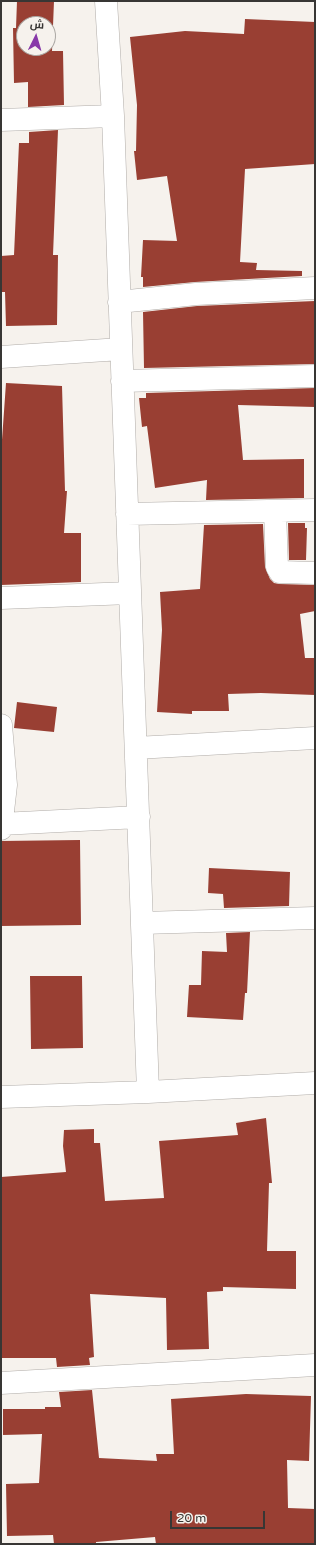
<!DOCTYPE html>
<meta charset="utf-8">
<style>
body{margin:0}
#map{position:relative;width:316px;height:1545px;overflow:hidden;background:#f6f2ed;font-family:"Varela Round",Cairo,sans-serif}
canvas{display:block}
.frame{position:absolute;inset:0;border:2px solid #383634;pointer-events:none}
.north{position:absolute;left:16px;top:16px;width:40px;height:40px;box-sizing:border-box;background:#f6f2ed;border:1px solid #aaa7a3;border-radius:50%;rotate:5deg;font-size:11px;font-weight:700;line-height:16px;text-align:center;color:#383634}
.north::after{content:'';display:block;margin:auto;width:14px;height:18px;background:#8839a9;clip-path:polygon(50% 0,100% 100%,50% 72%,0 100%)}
.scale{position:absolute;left:170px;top:1511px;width:95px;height:18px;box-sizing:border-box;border:2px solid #383634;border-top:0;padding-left:5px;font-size:12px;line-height:14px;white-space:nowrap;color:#383634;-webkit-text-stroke:3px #f6f2ed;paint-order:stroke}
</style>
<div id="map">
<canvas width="316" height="1545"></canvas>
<div class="frame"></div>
<div class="north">ش</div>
<div class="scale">20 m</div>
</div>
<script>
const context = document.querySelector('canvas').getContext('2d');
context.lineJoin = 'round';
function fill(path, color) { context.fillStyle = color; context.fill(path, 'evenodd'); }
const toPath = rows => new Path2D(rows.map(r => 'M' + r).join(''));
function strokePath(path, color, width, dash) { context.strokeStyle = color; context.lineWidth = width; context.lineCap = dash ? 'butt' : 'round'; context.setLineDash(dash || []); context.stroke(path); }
const building = toPath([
 [17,1,54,1,52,51,63,51,64,105,28,107,28,82,14,83,13,28,16,28],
 [24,24,48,24,48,48,24,48],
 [245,19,315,22,315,164,245,169,240,262,257,263,256,270,302,271,302,276,195,282,143,287,143,277,141,277,143,240,177,241,167,176,137,180,134,151,136,151,137,105,130,37,185,31,244,34],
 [58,130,53,255,58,255,57,325,6,326,5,292,1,292,1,256,14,255,19,143,29,143,29,132],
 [315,301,315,364,144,368,143,312,197,306],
 [6,383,62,386,65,491,67,491,64,533,81,533,81,582,1,585,1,454],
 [315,388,315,407,238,405,243,460,304,459,304,498,206,500,207,480,155,488,147,426,142,427,139,398,146,398,146,393],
 [288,523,305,523,305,528,307,528,306,560,289,560],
 [263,524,265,567,270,579,274,583,279,584,315,585,315,611,300,614,305,658,315,658,315,695,261,693,228,694,229,711,192,711,192,714,157,712,162,630,160,592,200,589,204,525],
 [17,702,57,707,54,732,14,728],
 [80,840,81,925,1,926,1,841],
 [209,868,290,872,289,906,224,908,223,894,208,893],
 [250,932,247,993,245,993,243,1020,187,1017,189,985,201,985,202,951,227,952,226,933],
 [30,976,82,976,83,1048,31,1049],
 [266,1118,272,1183,269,1183,267,1251,296,1251,296,1289,223,1287,223,1291,207,1292,209,1349,167,1350,166,1298,90,1294,94,1357,89,1358,90,1365,57,1367,56,1358,1,1358,1,1177,66,1172,63,1146,64,1130,94,1129,94,1143,100,1143,105,1201,164,1198,159,1141,238,1135,236,1123],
 [92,1390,99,1458,157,1461,156,1454,174,1454,171,1399,246,1394,311,1396,309,1461,287,1460,288,1508,315,1509,315,1544,156,1544,155,1537,96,1542,96,1544,54,1544,53,1535,7,1536,6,1484,39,1483,42,1434,3,1435,3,1409,45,1409,45,1407,61,1407,59,1392]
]);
const minor = toPath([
 [106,1,113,116,148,1092],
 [1,120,113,116],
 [119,302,196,294,315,288],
 [1,357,121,349],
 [122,381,315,376],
 [275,511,277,567,280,572,315,573],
 [127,514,315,510],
 [1,598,130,593],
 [1,725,6,785,1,829],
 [136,748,315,738],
 [1,824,139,817],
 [142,923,315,918],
 [1,1097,148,1092,315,1083],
 [1,1383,315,1365]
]);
fill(building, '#993f33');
strokePath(minor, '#b0aca8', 23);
strokePath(minor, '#fff', 22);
</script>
